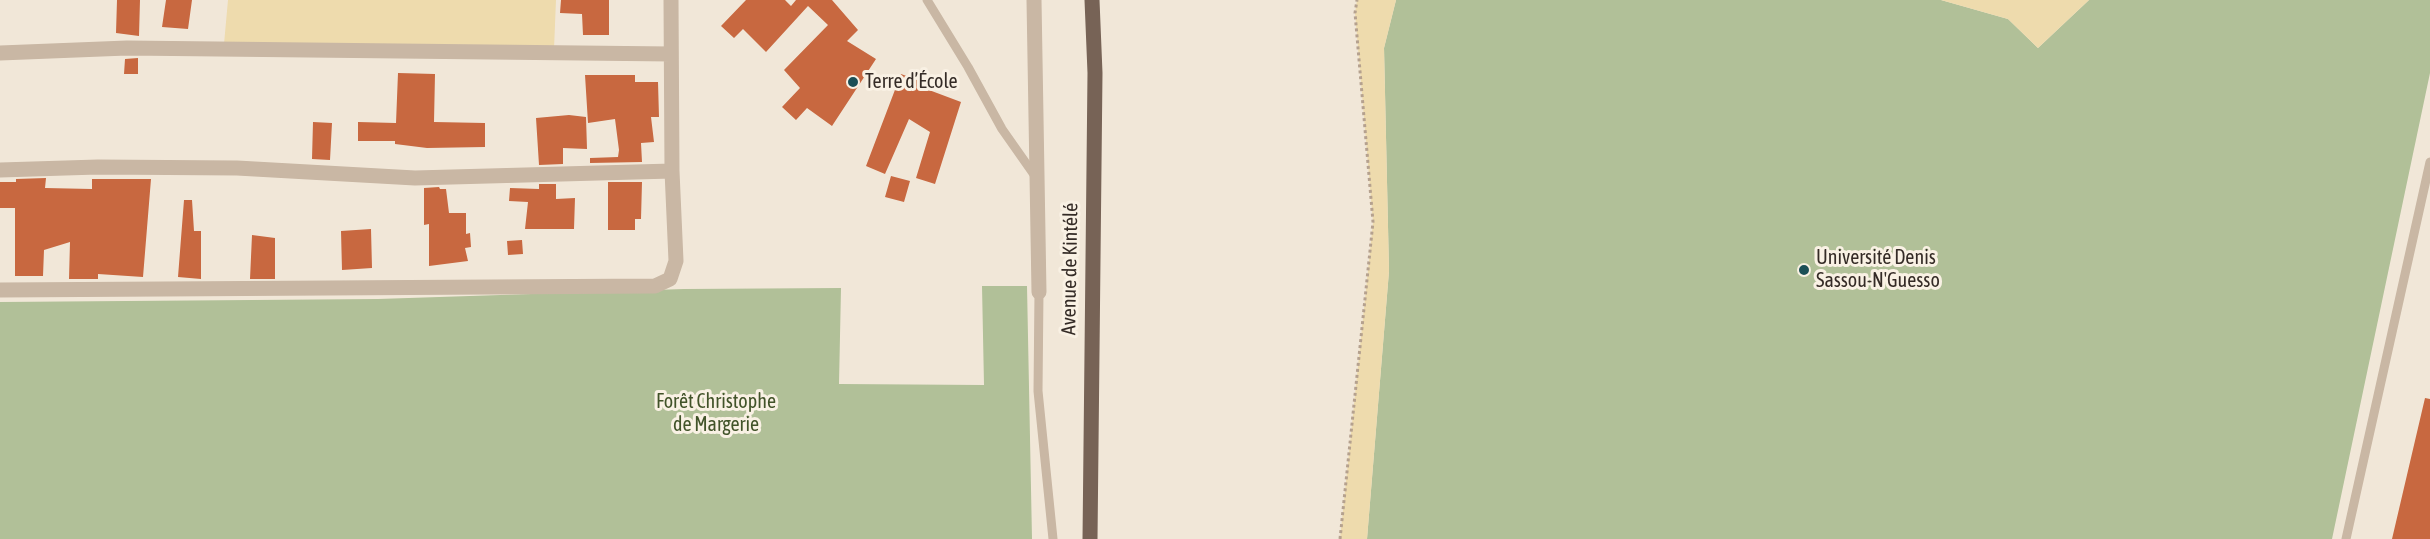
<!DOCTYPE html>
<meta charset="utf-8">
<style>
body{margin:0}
canvas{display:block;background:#f1e7d8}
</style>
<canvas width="2430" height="539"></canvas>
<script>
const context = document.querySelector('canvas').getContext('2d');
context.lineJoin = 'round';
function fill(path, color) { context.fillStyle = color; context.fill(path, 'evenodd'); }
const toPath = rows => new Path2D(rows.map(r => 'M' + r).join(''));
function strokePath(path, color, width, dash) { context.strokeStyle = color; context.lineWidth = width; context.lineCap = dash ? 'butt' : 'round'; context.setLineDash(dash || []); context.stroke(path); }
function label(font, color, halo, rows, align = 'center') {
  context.font = font + ' "Asap Condensed",sans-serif'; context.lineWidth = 6; context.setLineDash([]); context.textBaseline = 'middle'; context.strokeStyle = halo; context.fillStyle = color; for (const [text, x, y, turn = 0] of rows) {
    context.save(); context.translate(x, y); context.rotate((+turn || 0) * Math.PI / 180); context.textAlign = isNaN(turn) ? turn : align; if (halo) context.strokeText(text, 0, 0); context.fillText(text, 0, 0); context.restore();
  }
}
const green = toPath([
 [1396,0,1941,0,2008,19,2038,48,2089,0,2430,0,2430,73,2332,539,1367,539,1389,271,1384,48],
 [982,286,1027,286,1032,539,0,539,0,302,378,299,684,289,841,288,839,384,984,385]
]);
const sand = toPath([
 [228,0,556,0,554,49,224,44],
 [1357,0,1396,0,1384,48,1389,271,1367,539,1340,539,1373,222,1355,13],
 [1941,0,2089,0,2038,48,2008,19]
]);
const building = toPath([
 [117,0,140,0,139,36,116,33],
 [166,0,192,0,188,29,162,27],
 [561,0,609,0,609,35,583,35,582,14,560,13],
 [746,0,785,0,791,6,796,0,832,0,858,30,847,41,876,59,832,126,807,108,796,120,782,107,800,88,784,70,828,25,808,6,766,52,743,29,734,38,721,26],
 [138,58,138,74,124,74,125,59],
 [398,73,435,74,434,122,485,123,485,147,427,148,395,144,395,141,358,141,358,122,396,123],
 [901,74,923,82,921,87,961,102,935,184,916,178,930,132,909,119,885,174,866,166],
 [585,75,635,75,635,82,658,82,659,117,651,117,654,142,641,143,642,162,590,163,590,158,618,157,619,150,615,119,588,123],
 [569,115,586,117,587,149,563,148,563,164,539,165,536,118],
 [313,122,332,123,330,160,312,159],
 [891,176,910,181,904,202,885,197],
 [46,178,45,188,92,189,92,179,151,179,143,277,98,274,98,279,69,279,70,242,44,250,43,276,15,276,15,208,0,208,0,182,16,182,16,179],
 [608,182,642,182,641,219,635,219,635,230,608,230],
 [539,184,556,184,556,199,575,198,574,229,525,229,528,202,509,201,510,188,539,189],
 [439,187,440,189,446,189,449,213,466,213,466,234,470,233,471,247,465,248,468,261,429,266,429,224,424,225,424,188],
 [184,200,192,200,194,231,201,231,201,279,178,277],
 [371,229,372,268,342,270,341,231],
 [252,235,275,238,275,279,250,279],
 [522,240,523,254,508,255,507,241],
 [2425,398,2430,399,2430,539,2392,539]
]);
const path = toPath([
 [1340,539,1373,222,1355,13,1357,0]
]);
const lane = toPath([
 [927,0,968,67,1002,129,1035,176],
 [1039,292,1038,391,1053,539],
 [2346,539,2430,162]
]);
const street = toPath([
 [1034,0,1039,292],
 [0,53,127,48,671,54],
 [0,170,98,167,237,168,415,178,672,171],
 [0,290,655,286,670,279,676,261,672,171,671,0]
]);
const primary = toPath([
 [1090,539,1095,73,1092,0]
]);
const markers = [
 [853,82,6,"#1b4f56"],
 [1804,270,6,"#1b4f56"]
];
const poiNames = [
 ["Terre d’École",865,82],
 ["Université Denis",1816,258],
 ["Sassou-N'Guesso",1816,281]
];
const streetNames = [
 ["Avenue de Kintélé",1070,269,-89]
];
const parkNames = [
 ["Forêt Christophe",716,402],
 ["de Margerie",716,425]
];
fill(green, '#b1c098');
fill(sand, '#eedbad');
fill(building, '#c86840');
strokePath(path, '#b5a18e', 3, [3, 3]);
strokePath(lane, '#c9b7a4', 9);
strokePath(street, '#c9b7a4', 15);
strokePath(primary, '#776356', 15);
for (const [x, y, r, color] of markers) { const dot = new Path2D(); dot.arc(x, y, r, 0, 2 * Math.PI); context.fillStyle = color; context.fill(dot); strokePath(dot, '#f9f1e4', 2); }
label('20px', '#342b26', '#f9f1e4', poiNames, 'left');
label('20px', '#342b26', '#f9f1e4', streetNames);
label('20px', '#415329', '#f9f1e4', parkNames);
</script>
